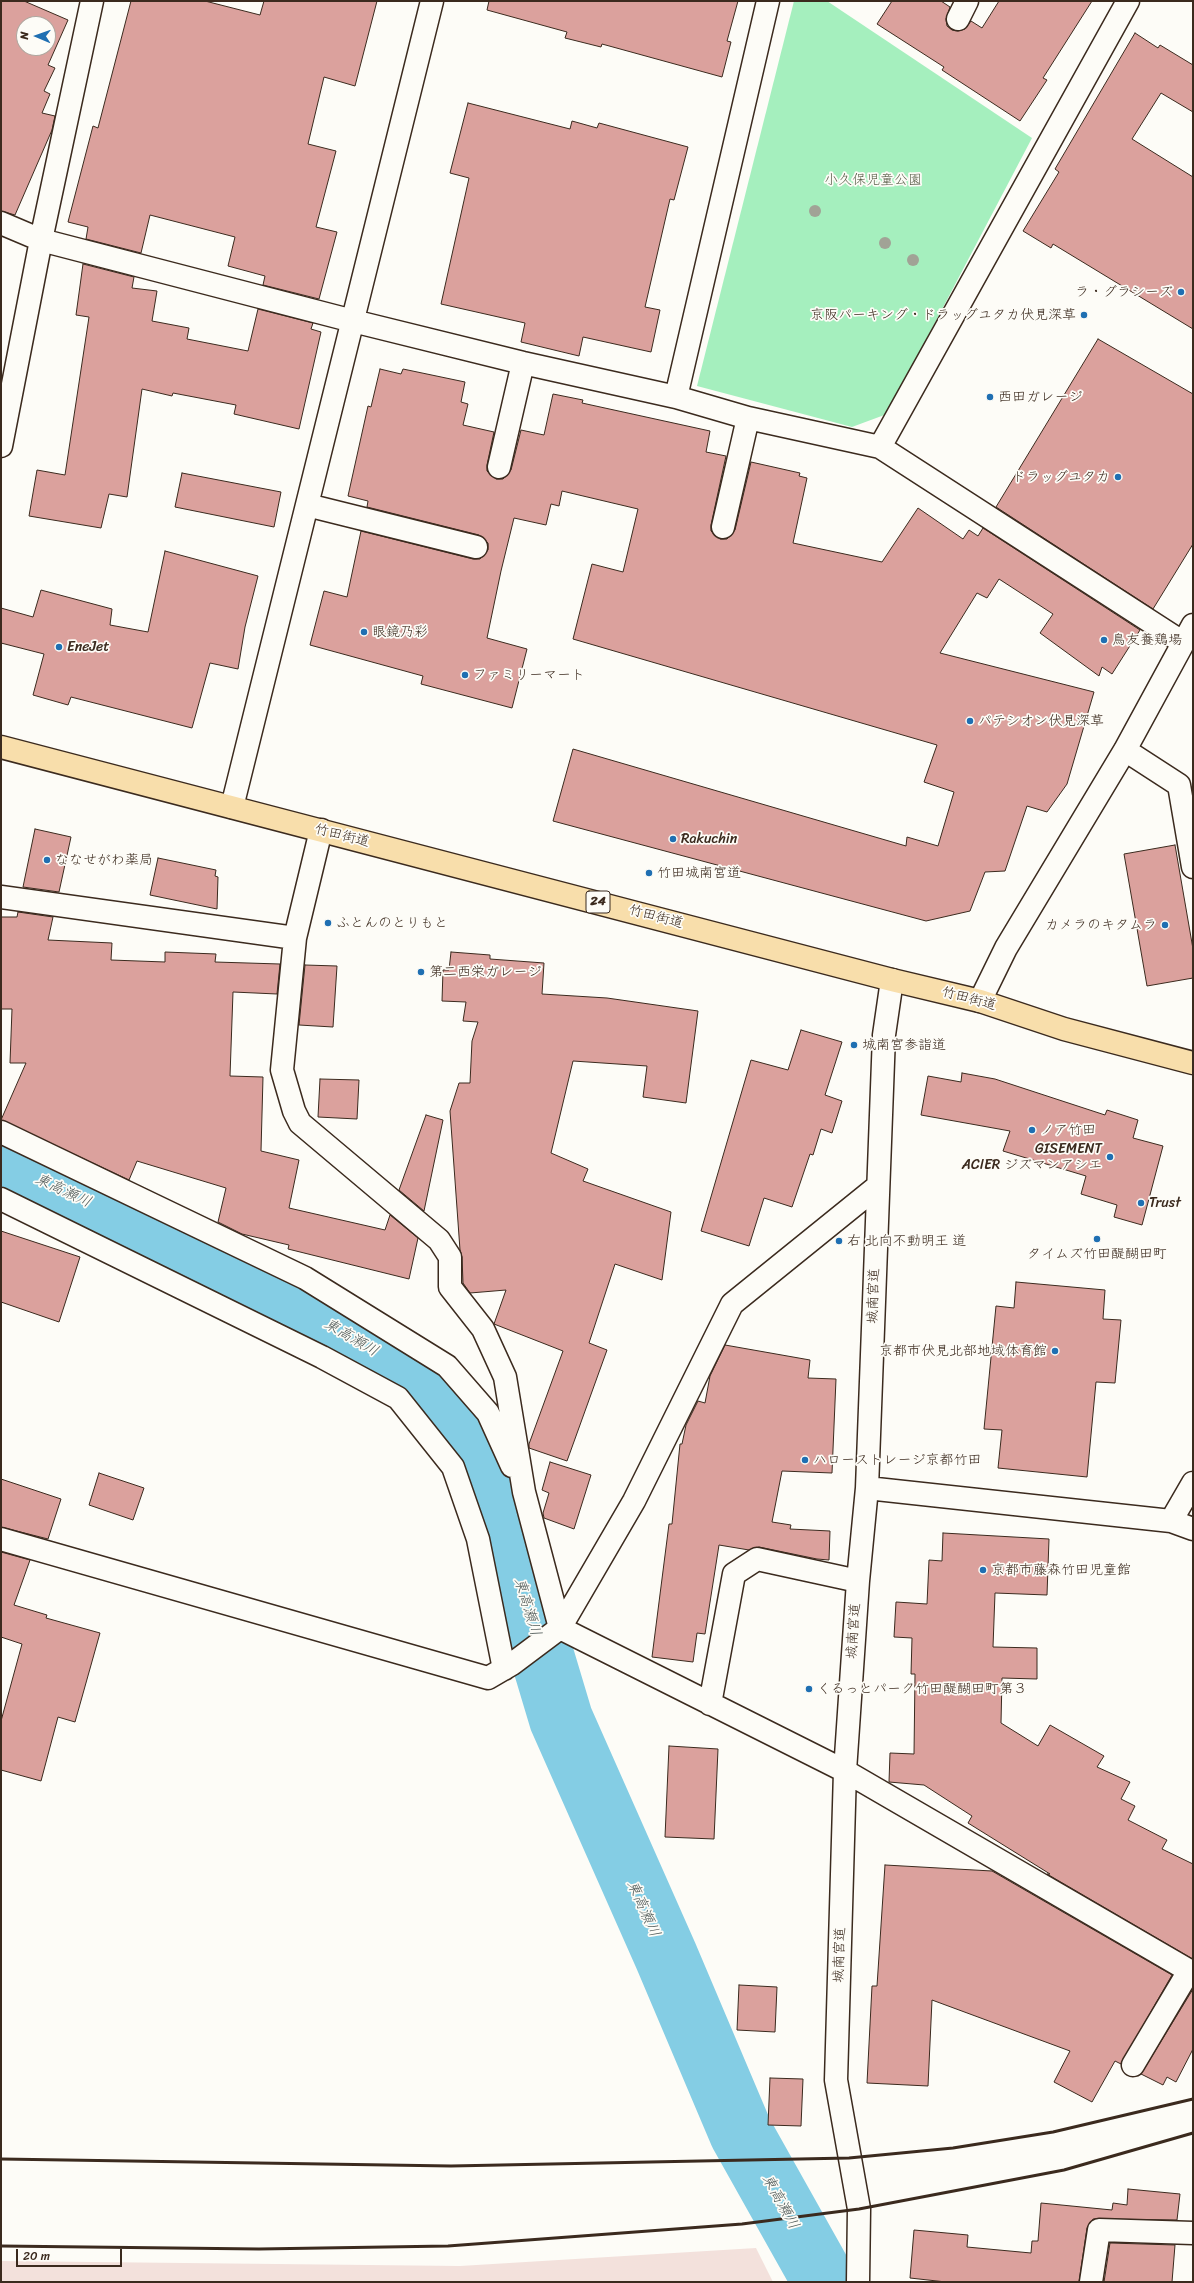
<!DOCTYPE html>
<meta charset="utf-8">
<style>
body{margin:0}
#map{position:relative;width:1194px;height:2283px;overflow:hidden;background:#fdfcf7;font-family:Sriracha,sans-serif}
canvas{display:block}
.frame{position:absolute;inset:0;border:2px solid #3b2a1e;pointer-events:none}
.north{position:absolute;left:16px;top:16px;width:40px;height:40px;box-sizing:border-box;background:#fdfcf7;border:1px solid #afa8a0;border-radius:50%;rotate:272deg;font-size:11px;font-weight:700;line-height:16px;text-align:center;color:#3b2a1e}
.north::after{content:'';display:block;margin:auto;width:14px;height:18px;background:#1f6fb2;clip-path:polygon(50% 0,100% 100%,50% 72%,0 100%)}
.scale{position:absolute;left:16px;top:2249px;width:106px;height:18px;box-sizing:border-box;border:2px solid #3b2a1e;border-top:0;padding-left:5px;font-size:12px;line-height:14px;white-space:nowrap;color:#3b2a1e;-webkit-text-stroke:3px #fdfcf7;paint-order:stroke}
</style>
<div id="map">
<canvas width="1194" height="2283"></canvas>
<div class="frame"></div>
<div class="north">N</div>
<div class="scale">20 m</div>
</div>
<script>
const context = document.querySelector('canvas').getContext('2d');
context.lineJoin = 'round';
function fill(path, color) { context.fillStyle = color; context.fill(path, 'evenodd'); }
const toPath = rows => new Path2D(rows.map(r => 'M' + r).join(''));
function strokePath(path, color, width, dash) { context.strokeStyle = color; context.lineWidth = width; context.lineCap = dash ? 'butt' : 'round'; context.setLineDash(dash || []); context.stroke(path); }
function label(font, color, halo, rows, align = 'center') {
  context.font = font + ' Sriracha,"Klee One",sans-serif'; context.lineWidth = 3.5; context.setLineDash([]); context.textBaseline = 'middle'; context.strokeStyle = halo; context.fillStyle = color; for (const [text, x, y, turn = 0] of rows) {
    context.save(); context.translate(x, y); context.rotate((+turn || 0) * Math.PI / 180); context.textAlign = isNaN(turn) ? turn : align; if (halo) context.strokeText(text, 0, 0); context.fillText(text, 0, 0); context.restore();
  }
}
const built = toPath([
 [756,2248,773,2282,1,2282,1,2261,460,2266]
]);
const green = toPath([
 [794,1,827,1,1032,138,887,414,852,427,697,386]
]);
const river = toPath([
 [1,1163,139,1226,347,1334,418,1377,484,1462,561,1719,666,1956,741,2133,819,2272]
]);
const building = toPath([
 [1,1,24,1,68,20,48,65,55,68,44,91,50,94,42,113,55,116,52,130,15,215,1,211,1,1],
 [24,24,48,24,48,48,24,48,24,24],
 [131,1,205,1,260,15,264,1,377,1,355,86,324,77,308,144,336,151,316,227,337,232,319,299,263,285,265,276,228,266,235,237,150,215,141,253,86,239,88,227,68,222,93,126,98,128,131,1],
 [489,1,738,1,727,41,731,42,722,77,602,44,601,47,565,38,567,32,487,10,489,1],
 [892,1,941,1,950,7,946,19,947,26,952,30,958,31,965,29,971,21,982,28,999,1,1092,1,1043,78,1047,80,1020,121,942,70,944,67,877,24,892,1],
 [1135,33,1158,48,1160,45,1193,65,1193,112,1161,93,1132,139,1193,177,1193,329,1053,244,1051,248,1023,231,1059,172,1055,169,1135,33],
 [468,103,570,129,572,121,597,128,599,123,688,147,674,200,670,199,645,307,660,310,651,352,583,337,579,356,521,342,525,323,441,304,469,178,450,173,468,103],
 [83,264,134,277,132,288,157,291,152,321,189,328,187,339,248,351,258,309,313,323,311,329,321,332,299,429,234,414,236,405,173,393,172,396,142,389,127,497,109,494,101,528,29,516,37,470,65,475,89,317,76,315,83,264],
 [1098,339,1193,394,1193,544,1153,609,996,507,1098,339],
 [380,369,401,374,403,369,465,382,461,402,468,404,463,425,494,432,487,465,487,471,496,479,503,479,511,470,521,430,544,435,553,394,583,400,582,403,710,431,706,452,726,456,711,525,711,531,720,539,727,539,735,530,751,462,800,473,799,476,807,478,793,543,882,562,918,508,963,539,969,530,978,536,983,528,1140,630,1112,674,1102,667,1099,676,1040,633,1053,614,999,579,987,598,977,593,940,653,1094,692,1067,784,1047,812,1027,806,1005,871,985,872,970,911,926,921,553,821,573,749,906,846,907,837,938,846,954,792,924,782,937,745,573,639,592,564,623,572,638,509,562,491,559,506,551,504,546,525,514,518,501,571,487,638,527,649,512,708,421,684,423,676,310,645,324,591,347,597,361,531,473,559,480,559,488,550,488,543,479,535,367,507,368,501,348,496,368,406,371,407,380,369],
 [182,473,281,492,274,527,175,507,182,473],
 [165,551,258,576,245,627,238,669,210,663,192,728,71,697,68,705,33,695,44,654,1,643,1,608,33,617,41,590,112,609,110,625,148,632,165,551],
 [35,829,71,837,59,892,23,887,35,829],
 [1175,845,1193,949,1193,978,1147,986,1124,854,1175,845],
 [158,858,216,870,215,876,218,877,217,909,150,895,158,858],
 [18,912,53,917,48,940,112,943,111,960,165,962,165,952,216,954,215,962,280,964,277,994,233,992,230,1076,263,1077,261,1151,299,1160,289,1208,385,1230,390,1215,418,1238,409,1279,288,1249,289,1245,242,1234,218,1222,226,1188,137,1161,129,1180,1,1120,26,1063,10,1063,12,1009,1,1009,1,917,17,917,18,912],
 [451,952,490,955,490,959,544,963,542,994,607,998,698,1011,686,1103,643,1097,647,1066,573,1061,551,1153,588,1169,583,1181,671,1212,662,1280,615,1264,589,1343,607,1350,567,1461,529,1448,529,1444,563,1351,494,1324,506,1290,470,1293,463,1283,462,1257,460,1250,450,1111,459,1083,470,1083,472,1041,478,1022,463,1021,466,1002,442,1001,443,970,449,970,451,952],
 [305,965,337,966,333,1027,299,1025,305,965],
 [801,1030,842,1042,825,1095,842,1101,832,1133,821,1129,813,1155,810,1154,792,1207,764,1198,749,1246,701,1231,751,1060,788,1070,801,1030],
 [962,1073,995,1079,1105,1115,1107,1110,1138,1120,1133,1138,1163,1146,1142,1225,1114,1217,1117,1205,1081,1194,1086,1176,1003,1151,1010,1131,921,1115,928,1076,961,1082,962,1073],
 [320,1079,359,1080,357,1119,318,1117,320,1079],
 [426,1115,443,1120,424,1211,399,1190,426,1115],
 [1,1231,80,1257,59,1322,1,1302,1,1231],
 [1016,1282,1105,1290,1103,1319,1121,1320,1115,1383,1096,1382,1087,1477,998,1468,1002,1430,984,1429,996,1306,1014,1308,1016,1282],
 [725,1345,810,1360,808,1378,836,1379,832,1473,782,1471,772,1522,791,1525,790,1529,830,1531,829,1560,817,1559,759,1547,749,1550,719,1545,705,1634,697,1633,693,1662,652,1657,669,1524,672,1524,680,1444,682,1444,686,1425,698,1401,705,1403,710,1376,725,1345],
 [550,1462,591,1475,574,1529,544,1518,543,1513,549,1493,542,1490,550,1462],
 [99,1473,144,1488,133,1520,89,1505,99,1473],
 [1,1479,61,1499,48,1539,1,1527,1,1479],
 [943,1533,1049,1539,1047,1595,995,1593,993,1647,1037,1648,1037,1679,1002,1678,1001,1723,1038,1746,1050,1725,1104,1756,1097,1767,1130,1782,1121,1799,1135,1806,1128,1820,1167,1840,1162,1849,1193,1864,1193,1959,1047,1874,1050,1874,968,1823,972,1816,924,1785,889,1782,890,1753,914,1754,915,1674,911,1674,912,1638,894,1637,896,1602,927,1604,929,1560,942,1561,943,1533],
 [1,1552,30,1560,14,1605,47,1615,46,1618,100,1633,75,1722,58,1717,41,1781,1,1770,1,1721,22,1644,1,1637,1,1552],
 [669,1746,718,1749,714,1839,665,1837,669,1746],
 [885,1865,992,1871,1172,1975,1121,2064,1115,2061,1092,2102,1054,2082,1070,2051,932,2000,928,2086,867,2083,872,1986,877,1986,885,1865],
 [739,1985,777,1987,775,2032,737,2030,739,1985],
 [1193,1989,1193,2049,1176,2082,1167,2077,1163,2085,1141,2074,1193,1989],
 [770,2078,803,2079,801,2126,768,2125,770,2078],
 [1128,2189,1180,2194,1177,2220,1093,2219,1087,2228,1079,2282,946,2282,910,2278,914,2230,968,2235,967,2247,1031,2253,1032,2241,1038,2241,1041,2203,1112,2210,1113,2203,1127,2205,1128,2189],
 [1110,2243,1175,2245,1172,2282,1104,2282,1110,2243]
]);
const minor = toPath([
 [958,19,967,1],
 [1,223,41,240,353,321,523,363,676,397,748,418,880,447,1182,642],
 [676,397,768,1],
 [1,446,41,240,92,1],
 [880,447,1128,1],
 [499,467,523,363],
 [307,505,476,547],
 [723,527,748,418],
 [1125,750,1179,785,1193,867],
 [232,807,432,1],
 [1,897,295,938,321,830],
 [295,938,282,1070,294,1111,300,1123,439,1240,450,1257,450,1287,483,1329,505,1377,524,1492,560,1628,845,1771,1193,1973],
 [980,1001,1006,948,1125,750,1193,625],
 [1,1132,305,1278,447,1366,488,1413,512,1466],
 [1,1199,322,1357,398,1398,453,1467,478,1539,504,1669],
 [867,1488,1171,1521,1193,1529],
 [1171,1521,1193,1483],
 [1,1539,488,1678,512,1664,560,1628,634,1501,732,1304,878,1186],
 [710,1704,734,1574,757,1559,858,1581],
 [1133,2065,1189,1971],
 [858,2282,859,2209,836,2080,845,1771,858,1581,867,1488,884,1035,892,980],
 [1091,2282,1099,2230,1193,2233]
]);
const highway = toPath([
 [1,747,892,980,980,1001,1064,1029,1193,1063]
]);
const rail = toPath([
 [1,2159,451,2166,849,2158,953,2148,1053,2132,1193,2099],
 [1,2246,259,2249,448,2246,742,2224,859,2209,1064,2170,1193,2133]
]);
const trees = [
 [815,211],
 [885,243],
 [913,260]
];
const markers = [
 [1181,292,4,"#1f6fb2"],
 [1084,315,4,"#1f6fb2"],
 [990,397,4,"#1f6fb2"],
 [1118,477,4,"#1f6fb2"],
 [364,632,4,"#1f6fb2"],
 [1104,640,4,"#1f6fb2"],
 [59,647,4,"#1f6fb2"],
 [465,675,4,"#1f6fb2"],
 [970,721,4,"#1f6fb2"],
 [673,839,4,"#1f6fb2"],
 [47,860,4,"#1f6fb2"],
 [649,873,4,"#1f6fb2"],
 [328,923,4,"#1f6fb2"],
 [1165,925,4,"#1f6fb2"],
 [421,972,4,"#1f6fb2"],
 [854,1045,4,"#1f6fb2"],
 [1032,1130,4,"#1f6fb2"],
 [1110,1157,4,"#1f6fb2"],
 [1141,1203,4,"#1f6fb2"],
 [1097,1239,4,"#1f6fb2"],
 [839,1241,4,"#1f6fb2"],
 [1055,1351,4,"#1f6fb2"],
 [805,1460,4,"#1f6fb2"],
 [983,1570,4,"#1f6fb2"],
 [809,1689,4,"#1f6fb2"]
];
const shields = [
 [598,902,24]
];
const shieldNames = [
 ["24",598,902]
];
const parkNames = [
 ["小久保児童公園",873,180]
];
const poiNames = [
 ["ラ・グラシーズ",1173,292,"right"],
 ["京阪パーキング・ドラッグユタカ伏見深草",1076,315,"right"],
 ["西田ガレージ",998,397],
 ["ドラッグユタカ",1110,477,"right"],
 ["眼鏡乃彩",372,632],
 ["鳥友養鶏場",1112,640],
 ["EneJet",67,647],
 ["ファミリーマート",473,675],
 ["パテシオン伏見深草",978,721],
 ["Rakuchin",681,839],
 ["ななせがわ薬局",55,860],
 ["竹田城南宮道",657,873],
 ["ふとんのとりもと",336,923],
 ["カメラのキタムラ",1157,925,"right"],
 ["第二西栄ガレージ",429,972],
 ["城南宮参詣道",862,1045],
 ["ノア竹田",1040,1130],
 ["GISEMENT",1102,1149,"right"],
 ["ACIER ジズマンアシエ",1102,1165,"right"],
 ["Trust",1149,1203],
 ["右 北向不動明王 道",847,1241],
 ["タイムズ竹田醍醐田町",1097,1254,"center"],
 ["京都市伏見北部地域体育館",1047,1351,"right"],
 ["ハローストレージ京都竹田",813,1460],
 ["京都市藤森竹田児童館",991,1570],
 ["くるっとパーク竹田醍醐田町第３",817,1689]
];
const streetNames = [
 ["竹田街道",342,836,14],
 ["竹田街道",656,917,15],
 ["竹田街道",969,999,15],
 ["城南宮道",874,1296,-88],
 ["城南宮道",854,1631,-86],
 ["城南宮道",840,1955,-88]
];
const waterNames = [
 ["東高瀬川",63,1191,25],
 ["東高瀬川",351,1338,30],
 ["東高瀬川",527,1607,73],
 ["東高瀬川",643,1909,66],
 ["東高瀬川",780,2202,61]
];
fill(built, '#f3e1dc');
fill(green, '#a5efbe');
strokePath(river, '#84cde4', 64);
fill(building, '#dba19d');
strokePath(building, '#3b2a1e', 1);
strokePath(minor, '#3b2a1e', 25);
strokePath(highway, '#3b2a1e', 25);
strokePath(minor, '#fdfcf7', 22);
strokePath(highway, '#f8deab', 22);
strokePath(rail, '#3b2a1e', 3);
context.fillStyle = '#a1a396';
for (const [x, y] of trees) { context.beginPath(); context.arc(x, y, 6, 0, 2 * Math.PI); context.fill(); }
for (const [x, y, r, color] of markers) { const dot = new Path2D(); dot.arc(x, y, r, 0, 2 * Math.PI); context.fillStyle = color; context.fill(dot); strokePath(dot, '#fdfcf7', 1.5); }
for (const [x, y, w] of shields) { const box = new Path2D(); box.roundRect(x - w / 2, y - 11, w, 22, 3); context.fillStyle = '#fdfcf7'; context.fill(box); strokePath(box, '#3b2a1e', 1); }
label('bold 13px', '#3b2a1e', null, shieldNames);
label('14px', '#565b46', '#fdfcf7', parkNames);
label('14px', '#3b2a1e', '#fdfcf7', poiNames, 'left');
label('14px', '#3b2a1e', '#fdfcf7', streetNames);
label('italic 15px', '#515b59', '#fdfcf7', waterNames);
</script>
